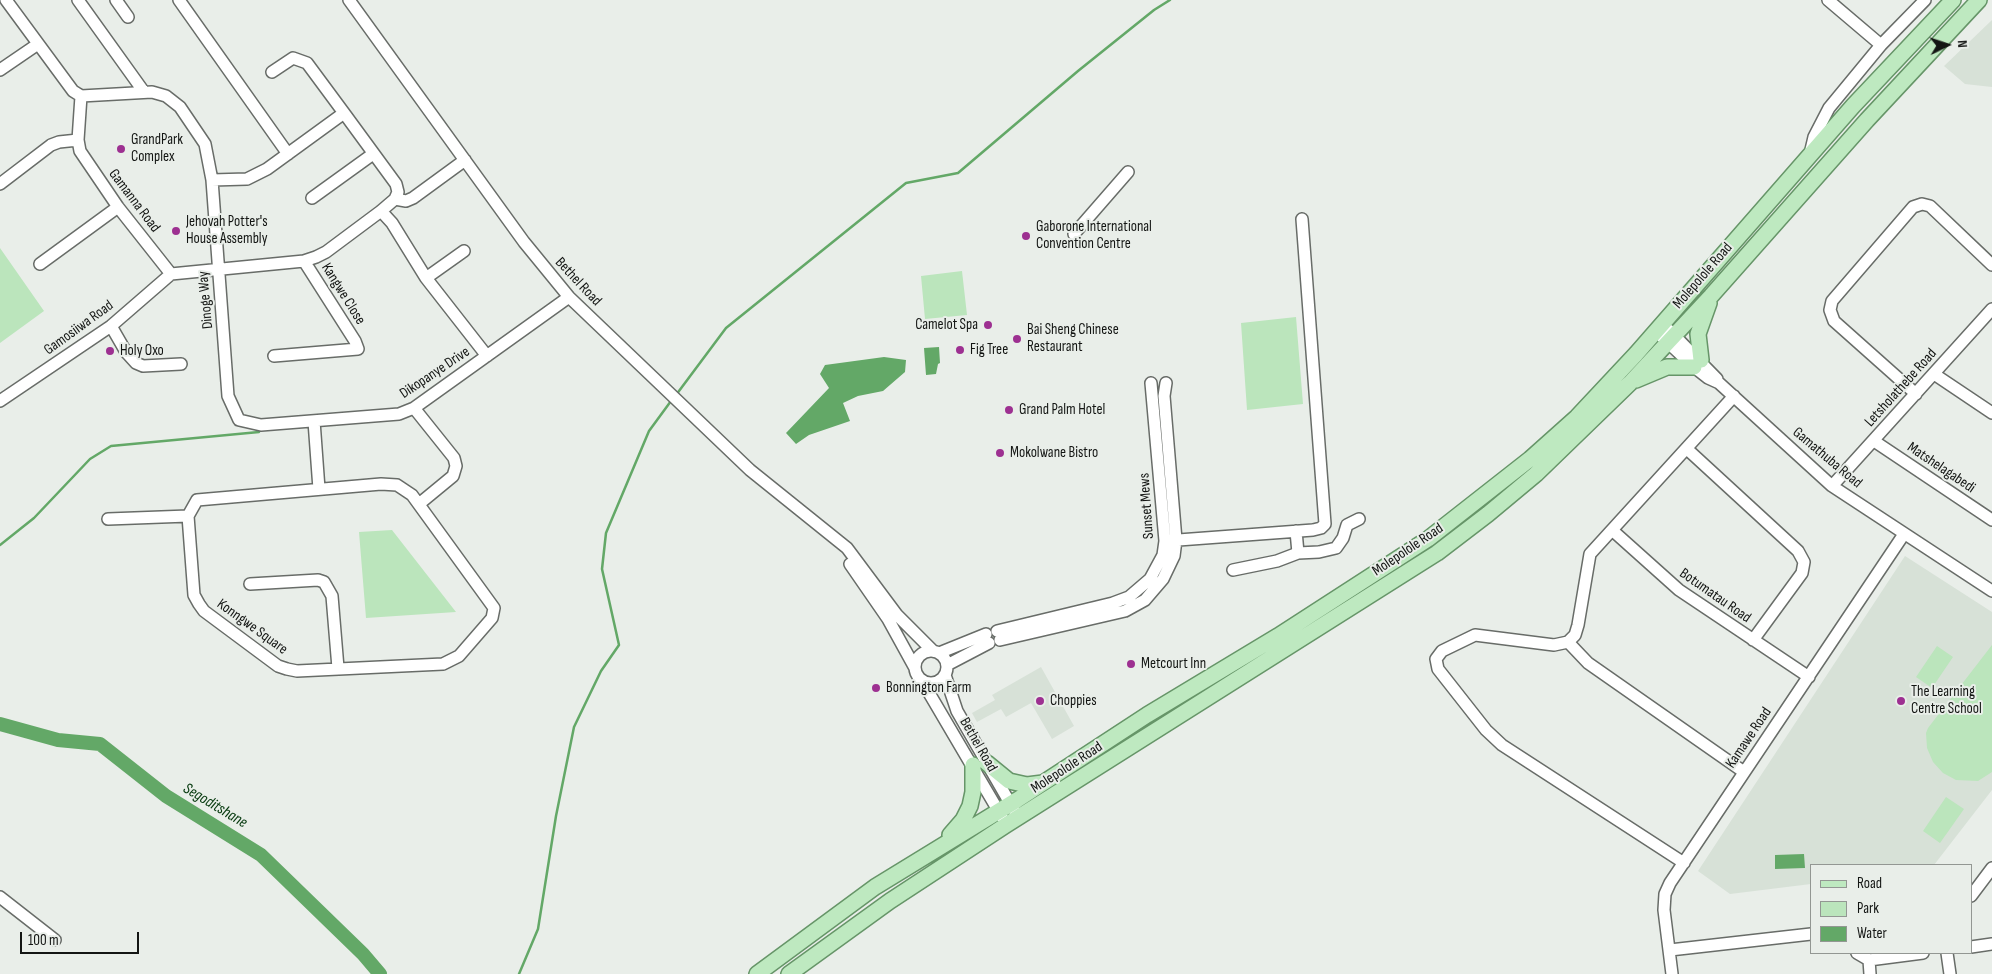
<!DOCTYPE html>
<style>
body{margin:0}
#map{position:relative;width:1992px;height:974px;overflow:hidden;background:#e9eee9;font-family:"Sofia Sans Condensed",sans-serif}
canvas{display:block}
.legend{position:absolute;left:1810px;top:864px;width:162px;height:90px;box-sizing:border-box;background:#e9eee9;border:1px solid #939793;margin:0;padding:6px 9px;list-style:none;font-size:15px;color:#131513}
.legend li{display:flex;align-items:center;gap:10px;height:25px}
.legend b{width:25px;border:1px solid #939793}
.north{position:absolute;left:1922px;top:20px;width:50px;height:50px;-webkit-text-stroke:4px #e9eee9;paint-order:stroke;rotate:86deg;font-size:14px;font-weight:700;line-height:20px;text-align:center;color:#131513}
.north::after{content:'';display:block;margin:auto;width:18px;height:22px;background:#131513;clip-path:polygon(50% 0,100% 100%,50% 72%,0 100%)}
.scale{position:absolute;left:20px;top:932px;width:119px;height:22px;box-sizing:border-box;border:2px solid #131513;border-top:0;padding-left:6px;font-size:15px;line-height:18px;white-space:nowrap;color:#131513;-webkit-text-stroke:4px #e9eee9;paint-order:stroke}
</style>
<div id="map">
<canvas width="1992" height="974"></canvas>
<ul class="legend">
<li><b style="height:6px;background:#bee9c0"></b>Road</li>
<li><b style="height:14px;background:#bbe5bc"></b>Park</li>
<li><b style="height:14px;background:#63a867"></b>Water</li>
</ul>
<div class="north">N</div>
<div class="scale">100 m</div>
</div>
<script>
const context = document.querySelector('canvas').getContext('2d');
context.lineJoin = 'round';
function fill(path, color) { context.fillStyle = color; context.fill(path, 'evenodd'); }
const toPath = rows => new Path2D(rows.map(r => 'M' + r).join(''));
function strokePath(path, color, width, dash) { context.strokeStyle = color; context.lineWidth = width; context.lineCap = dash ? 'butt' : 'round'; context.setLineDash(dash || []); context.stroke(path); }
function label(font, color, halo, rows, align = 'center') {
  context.font = font + ' "Sofia Sans Condensed",sans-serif'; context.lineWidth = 4; context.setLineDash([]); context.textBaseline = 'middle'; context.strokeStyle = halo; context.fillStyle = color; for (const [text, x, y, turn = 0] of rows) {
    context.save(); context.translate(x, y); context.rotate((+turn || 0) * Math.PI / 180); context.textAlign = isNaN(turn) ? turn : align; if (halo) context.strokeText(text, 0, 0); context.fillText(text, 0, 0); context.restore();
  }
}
const built = toPath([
 [1992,20,1992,87,1965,84,1944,66],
 [1905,556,1992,612,1992,790,1934,865,1811,865,1811,884,1730,894,1698,871],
 [1041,667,1074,726,1052,739,1031,703,1006,717,1001,709,977,722,972,713,995,700,992,695]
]);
const green = toPath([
 [0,248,44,311,0,343],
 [962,271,967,315,925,319,921,276],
 [1296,317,1303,404,1247,410,1241,323],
 [392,530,456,612,366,618,359,532],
 [1992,645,1992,772,1978,781,1956,780,1943,773,1933,762,1927,748,1926,733,1928,728],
 [1937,646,1953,657,1932,688,1916,677],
 [1946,797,1964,809,1940,843,1923,831]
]);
const water = toPath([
 [939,347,940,363,938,364,936,374,926,375,924,348],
 [884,357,906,360,905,372,883,391,858,396,843,403,850,421,809,435,796,444,786,433,829,388,820,374,825,365],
 [1804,854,1805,868,1775,869,1775,855]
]);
const stream = toPath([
 [676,395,726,328,906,183,958,173,1078,71,1154,10,1170,0],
 [0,545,34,518,90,459,111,446,259,432],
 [519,974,538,929,556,816,574,727,601,671,619,645,602,569,606,533,649,431,671,401]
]);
const river = toPath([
 [0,724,58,740,100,744,166,796,261,855,363,954,380,974]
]);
const minor = toPath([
 [6,0,73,91,81,96],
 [78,0,144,92],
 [116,0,128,17],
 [179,0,288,154],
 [349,0,524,242,569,297,750,470,847,548,897,615,933,651],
 [1828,0,1881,45],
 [0,70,38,44],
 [272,72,293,58,307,63,344,113],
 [81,96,152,92,166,96,180,107,205,144,212,180,228,396,239,420,261,425,399,414,414,408,569,297],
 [81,96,78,140,80,151,118,207,171,274],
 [1810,154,1814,137,1829,108,1881,45,1925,0],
 [0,184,51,145,59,142,78,140],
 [312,198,373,154],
 [395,199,406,201,413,198,465,160],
 [381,211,392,223,426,278,487,356],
 [1074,234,1128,172],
 [40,264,118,207],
 [171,274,304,261,316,257,326,252,381,211,395,199,398,192,396,184,344,113,267,169,247,179,212,180],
 [426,278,464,251],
 [111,326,126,352,136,363,143,366,181,364],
 [1669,330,1717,379],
 [1662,337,1694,367,1708,378,1719,383,1832,486,1992,591],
 [274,356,358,349,355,341,304,261],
 [1934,374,1992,413],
 [1916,394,1834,321,1830,310,1832,301,1913,207,1922,204,1930,206,1992,265],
 [0,401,111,326,171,274],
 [414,408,454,458,456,466,453,476,419,504],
 [314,421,319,489],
 [1874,441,1992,520],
 [1687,449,1798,551,1804,562,1802,573,1753,640],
 [381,484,397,485,412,495,494,608,492,618,459,656,443,664,297,671,287,669,278,666,204,611,199,604,194,595,188,516,197,500,381,484],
 [1832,486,1992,309],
 [108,519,188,516],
 [1612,530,1679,590,1809,677],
 [1165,541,1313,530,1321,528,1325,524,1302,219],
 [1298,553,1319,552,1336,548,1343,538,1347,525,1359,519],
 [850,564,888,619,915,668],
 [1233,570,1277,561,1298,553,1296,531],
 [250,584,318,580,324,582,332,596,338,668],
 [997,631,1113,603,1129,597,1150,579,1163,555,1165,541,1151,383],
 [1000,640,1125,611,1145,600,1163,579,1174,556,1176,540,1164,396,1166,383],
 [1568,642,1588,663,1744,772],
 '915 667a16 16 0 1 1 32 0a16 16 0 1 1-32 0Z',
 [939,653,986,634],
 [947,665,989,643],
 [945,675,957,711,1018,817],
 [922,681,1002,817],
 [1684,863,1502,745,1486,730,1438,669,1436,659,1442,651,1475,635,1554,645,1568,642,1575,635,1578,625,1590,554,1734,396],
 [1971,896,1992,868],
 [0,897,55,940],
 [1971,947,1992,944],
 [1670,950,1811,934],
 [1857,953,1869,960],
 [1947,953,1950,974],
 [1869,960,1923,953],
 [1869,960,1870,974],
 [1672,974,1664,910,1665,894,1670,883,1904,534]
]);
const major = toPath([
 [1701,360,1698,334,1709,303],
 [1636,380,1667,367,1694,367],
 [987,763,1009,781,1027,785,1043,783],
 [950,835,963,820,970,806,973,792,973,765],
 [757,974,875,887,1017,800,1147,715,1278,636,1428,539,1530,459,1577,417,1636,354,1853,106,1953,0],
 [789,974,890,901,1006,825,1437,553,1488,514,1536,474,1630,383,1711,296,1867,120,1979,0]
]);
const markers = [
 [121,149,5,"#9d3091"],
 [176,231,5,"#9d3091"],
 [1026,236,5,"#9d3091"],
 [988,325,5,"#9d3091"],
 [1017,339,5,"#9d3091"],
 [960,350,5,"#9d3091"],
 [110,351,5,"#9d3091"],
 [1009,410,5,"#9d3091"],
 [1000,453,5,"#9d3091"],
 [1131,664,5,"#9d3091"],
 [876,688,5,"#9d3091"],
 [1040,701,5,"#9d3091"],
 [1901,701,5,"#9d3091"]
];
const poiNames = [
 ["GrandPark",131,140],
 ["Complex",131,157],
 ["Jehovah Potter's",186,222],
 ["House Assembly",186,239],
 ["Gaborone International",1036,227],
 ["Convention Centre",1036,244],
 ["Camelot Spa",978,325,"right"],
 ["Bai Sheng Chinese",1027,330],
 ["Restaurant",1027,347],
 ["Fig Tree",970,350],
 ["Holy Oxo",120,351],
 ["Grand Palm Hotel",1019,410],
 ["Mokolwane Bistro",1010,453],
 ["Metcourt Inn",1141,664],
 ["Bonnington Farm",886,688],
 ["The Learning",1911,692],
 ["Centre School",1911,709],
 ["Choppies",1050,701]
];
const streetNames = [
 ["Gamanna Road",134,201,53],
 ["Molepolole Road",1703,276,-49],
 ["Bethel Road",578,282,47],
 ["Kangwe Close",343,294,58],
 ["Dinoge Way",206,300,-95],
 ["Gamosiiwa Road",79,328,-36],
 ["Dikopanye Drive",435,373,-34],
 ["Letsholathebe Road",1901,388,-48],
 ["Gamathuba Road",1827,458,40],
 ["Matshelagabedi",1941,468,34],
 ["Sunset Mews",1147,506,-94],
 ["Molepolole Road",1408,550,-34],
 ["Botumatau Road",1715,596,35],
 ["Konngwe Square",252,627,36],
 ["Kamawe Road",1749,738,-56],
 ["Bethel Road",978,745,60],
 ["Molepolole Road",1067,768,-33]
];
const waterNames = [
 ["Segoditshane",215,806,31]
];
fill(built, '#d7e1d7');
fill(green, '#bbe5bc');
fill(water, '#63a867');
strokePath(stream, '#63a867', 2.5);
strokePath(river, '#63a867', 14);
strokePath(minor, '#686c68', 14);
strokePath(major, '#669568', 18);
strokePath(minor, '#fff', 11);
strokePath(major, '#bee9c0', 15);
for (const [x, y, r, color] of markers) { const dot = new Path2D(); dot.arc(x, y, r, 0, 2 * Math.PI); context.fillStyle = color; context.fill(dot); strokePath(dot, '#e9eee9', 2); }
label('15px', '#131513', '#e9eee9', poiNames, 'left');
label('15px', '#131513', '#e9eee9', streetNames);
label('italic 16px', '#06390e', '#e9eee9', waterNames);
</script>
